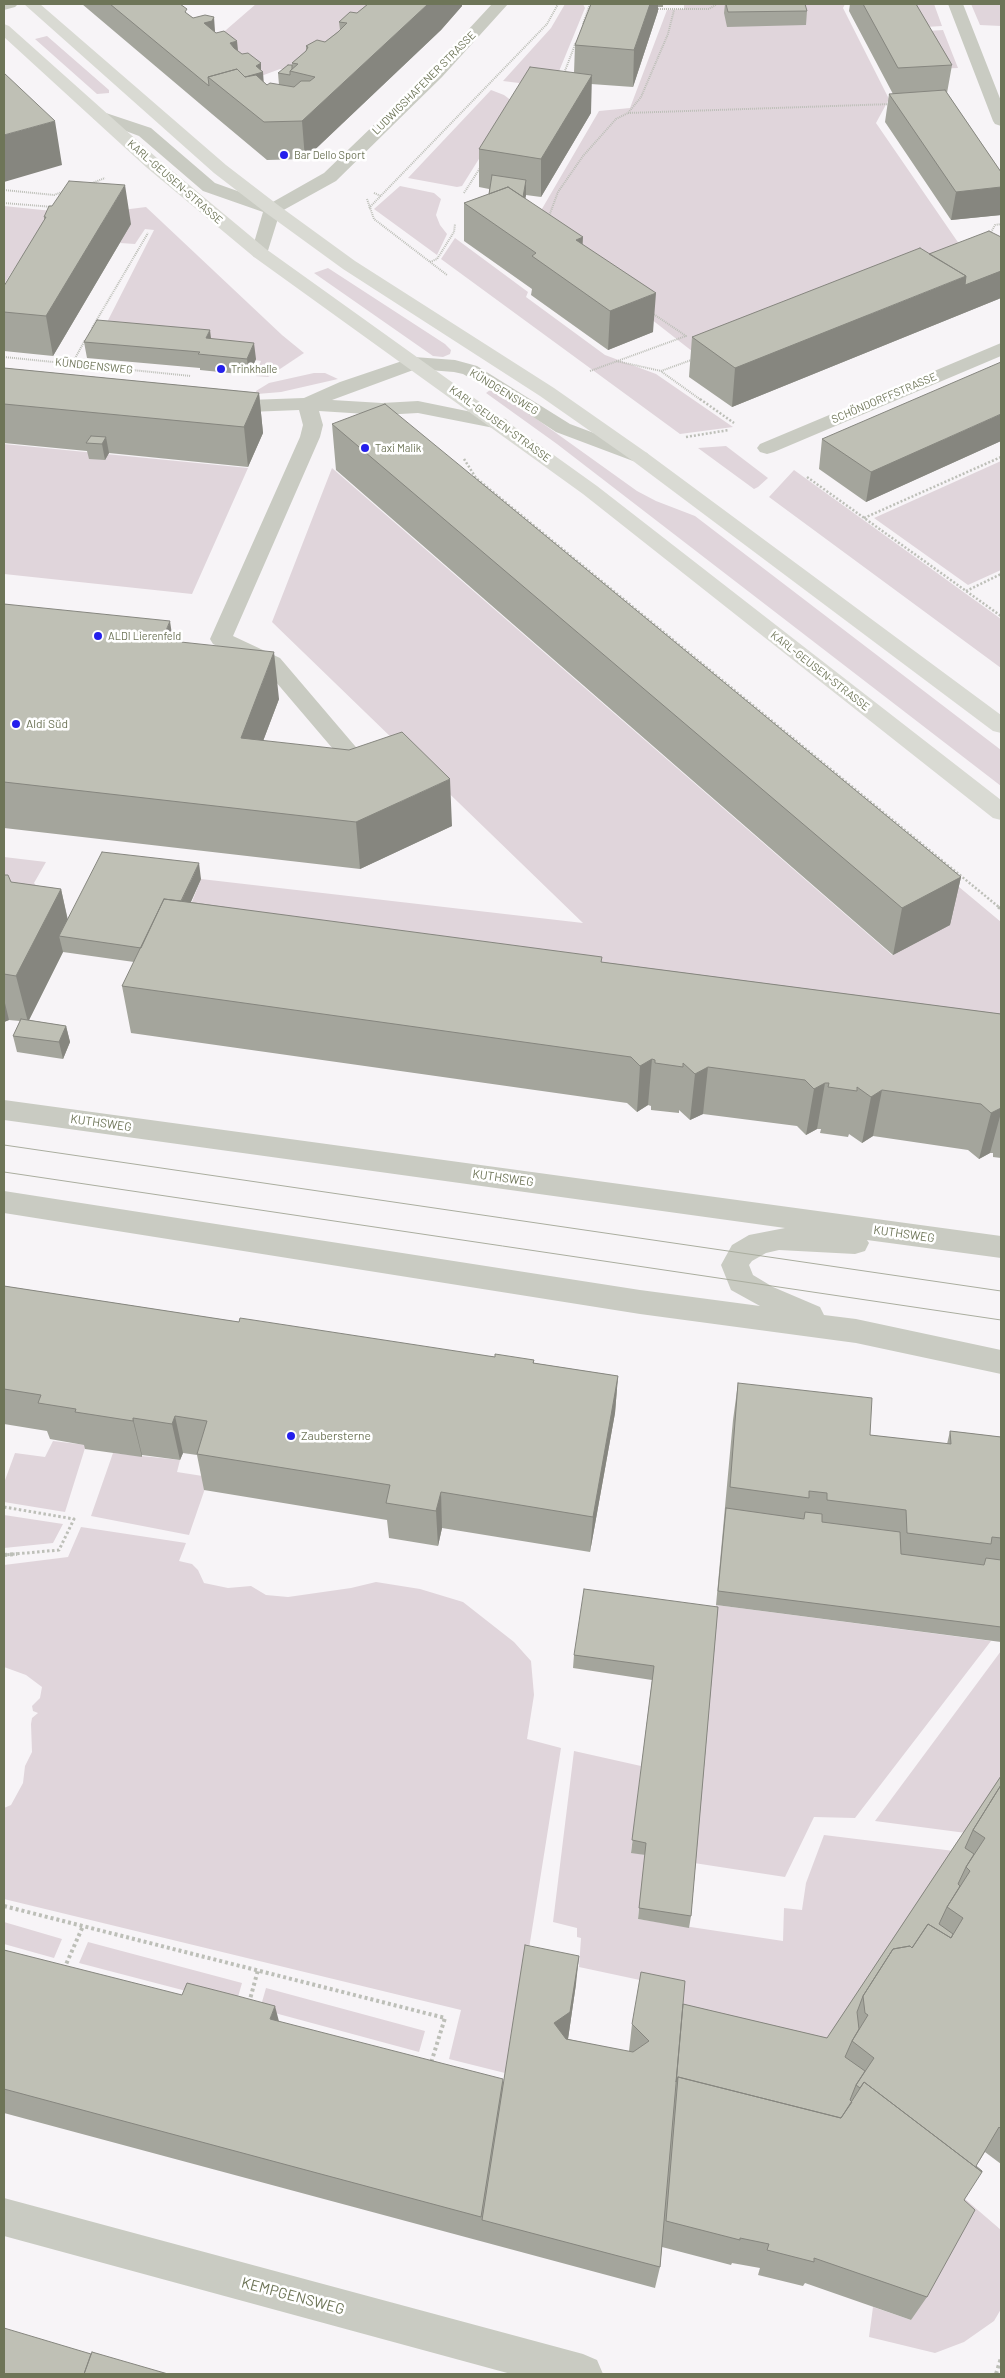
<!DOCTYPE html>
<meta charset="utf-8">
<style>
body{margin:0}
#map{position:relative;width:1005px;height:2378px;overflow:hidden;background:#f7f4f7;font-family:Barlow,sans-serif}
canvas{display:block}
.frame{position:absolute;inset:0;border:5px solid #6e7558;pointer-events:none}
</style>
<div id="map">
<canvas width="1005" height="2378"></canvas>
<div class="frame"></div>
</div>
<script>
const context = document.querySelector('canvas').getContext('2d');
context.lineJoin = 'round';
function fill(path, color) { context.fillStyle = color; context.fill(path, 'evenodd'); }
const toPath = rows => new Path2D(rows.map(r => 'M' + r).join(''));
function strokePath(path, color, width, dash) { context.strokeStyle = color; context.lineWidth = width; context.lineCap = dash ? 'butt' : 'round'; context.setLineDash(dash || []); context.stroke(path); }
function label(font, color, halo, rows, align = 'center') {
  context.font = font + ' Barlow,sans-serif'; context.lineWidth = 5; context.setLineDash([]); context.textBaseline = 'middle'; context.strokeStyle = halo; context.fillStyle = color; for (const [text, x, y, turn = 0] of rows) {
    context.save(); context.translate(x, y); context.rotate((+turn || 0) * Math.PI / 180); context.textAlign = isNaN(turn) ? turn : align; if (halo) context.strokeText(text, 0, 0); context.fillText(text, 0, 0); context.restore();
  }
}
const green = toPath([
 [256,4,368,4,320,76,280,69,253,79,211,43],
 [565,4,583,4,585,8,555,81,535,85,503,81,551,28],
 [684,4,845,4,843,8,889,99,876,123,966,254,697,355,532,226,599,111,630,108,667,10,684,9],
 [915,4,934,4,942,26,910,28],
 [971,4,1001,4,1001,26,980,25],
 [943,30,958,68,933,69,912,32],
 [47,36,109,90,109,93,97,94,35,39],
 [491,90,504,95,512,101,512,106,462,186,457,187,408,178],
 [400,186,434,193,441,199,436,215,440,225,447,234,437,255,374,209],
 [4,206,52,211,4,284],
 [146,207,282,335,304,353,268,377,255,376,261,361,100,336,154,230,145,229,135,244,120,243,130,224,122,210],
 [455,238,528,292,526,297,605,355,656,374,733,427,680,434,441,259],
 [328,268,445,344,451,350,450,354,443,357,433,356,314,273],
 [314,373,325,373,338,379,281,392,257,394,256,391,269,383],
 [490,390,503,395,637,491,656,501,695,516,1001,750,1001,786,557,444,486,393],
 [4,444,248,468,192,594,4,574],
 [726,446,768,478,758,487,754,489,698,448],
 [387,447,434,449,1001,922,1001,1062,174,947,201,879,583,923,272,622,332,468,892,955,951,924],
 [1001,461,1001,570,968,585,874,518],
 [794,470,1001,619,1001,668,769,497],
 [4,857,46,862,34,883,49,900,4,906],
 [53,1441,86,1445,65,1512,4,1502,4,1483,15,1453,45,1457],
 [113,1453,180,1460,177,1472,209,1477,189,1535,91,1516],
 [4,1515,63,1524,53,1543,4,1548],
 [81,1527,186,1543,179,1561,192,1564,198,1570,204,1583,228,1588,251,1586,266,1595,288,1597,351,1588,376,1582,420,1589,463,1602,514,1642,531,1661,534,1695,527,1739,561,1748,509,2074,449,2059,461,2010,4,1899,4,1808,11,1805,23,1783,25,1766,32,1752,31,1724,32,1718,38,1713,33,1711,32,1706,40,1698,42,1687,26,1675,4,1667,4,1565,68,1557],
 [716,1605,991,1641,855,1818,814,1817,785,1877,694,1863],
 [1001,1651,1001,1780,966,1833,875,1821],
 [574,1751,641,1766,631,1852,645,1855,638,1919,783,1941,784,1908,802,1910,806,1883,824,1835,954,1851,823,2048,679,2015,682,1989,579,1967,581,1938,577,1937,577,1928,553,1922],
 [4,1922,62,1939,54,1958,4,1944],
 [88,1942,242,1983,236,2004,79,1963],
 [266,1988,425,2031,419,2052,260,2009],
 [965,2199,1001,2230,1001,2309,994,2321,964,2342,935,2353,869,2337,873,2307,911,2320,948,2226]
]);
const pathFar3 = toPath([
 [654,9,709,9,717,4],
 [583,24,590,4],
 [563,76,576,42],
 [628,113,892,104],
 [90,184,105,178],
 [4,190,54,195,65,191],
 [374,193,381,196],
 [464,193,480,168],
 [367,199,374,219,447,275],
 [4,203,53,207],
 [369,208,547,24,558,4],
 [548,219,558,192,583,156,616,119,628,113,641,97,668,34,674,10],
 [990,234,995,225,1001,224],
 [430,262,437,259,454,232,455,224],
 [92,328,148,233],
 [4,357,191,376],
 [616,361,661,371,694,359],
 [72,364,85,340],
 [590,371,686,336,652,313],
 [662,372,701,400]
]);
const pathFar2 = toPath([
 [700,399,734,423],
 [686,437,729,430],
 [464,459,476,478,1000,908],
 [807,477,1001,616],
 [864,518,1001,457],
 [966,591,1001,574]
]);
const pathFar1 = toPath([
 [998,907,1001,909],
 [4,1507,74,1519,59,1550,4,1555]
]);
const path = toPath([
 [4,1555,17,1554],
 [4,1906,445,2018,431,2063],
 [64,1969,83,1926],
 [249,2003,258,1970],
 [996,2374,1001,2358]
]);
const minor = toPath([
 [4,4,18,4,15,7,4,10,4,4],
 [492,4,508,4,442,77,336,181,280,212,266,257,260,258,254,257,251,253,263,212,203,191,139,136,94,119,92,116,94,113,100,111,151,128,215,183,271,203,324,173,430,71,492,4],
 [948,4,963,4,1001,101,1001,126,995,124,993,121,948,4],
 [1001,343,1001,356,774,452,767,454,760,452,757,448,760,444,1001,343],
 [414,357,455,360,477,366,570,424,647,453,650,457,647,461,640,463,633,461,556,432,495,392,463,374,454,372,416,369,332,400,382,403,418,401,506,419,509,423,506,427,499,429,418,413,382,415,319,411,323,425,320,437,233,636,280,658,378,773,382,778,378,783,370,786,362,783,264,668,213,644,210,639,300,437,303,425,299,410,249,412,224,410,217,408,214,404,217,400,224,398,249,400,304,398,340,382,414,357],
 [4,1100,1001,1236,1001,1258,867,1240,869,1243,865,1251,855,1254,779,1250,766,1253,752,1261,749,1265,753,1275,773,1287,820,1307,824,1315,856,1319,1001,1350,1001,1374,856,1343,640,1314,4,1213,4,1191,640,1290,760,1306,731,1290,721,1265,732,1245,749,1235,785,1228,4,1120,4,1100],
 [4,2198,583,2354,597,2360,603,2374,511,2374,4,2236,4,2198]
]);
const major = toPath([
 [24,4,40,4,226,165,278,205,355,261,554,388,647,453,1001,715,1001,733,993,731,633,461,540,396,343,269,266,213,214,173,24,4],
 [4,24,9,26,158,159,266,249,597,486,1001,800,1001,820,993,818,583,494,254,257,146,167,4,37,4,24]
]);
const tram = toPath([
 [4,1145,1001,1291],
 [4,1172,1001,1320]
]);
const wall = toPath([
 [82,4,180,4,187,14,215,32,263,72,263,82,267,85,279,85,278,73,292,65,292,63,306,51,306,46,325,42,340,30,339,22,357,13,367,5,367,4,462,4,462,6,441,30,305,159,267,160,212,114],
 [591,4,663,4,663,7,658,7,658,11,633,87,591,84,591,113,541,197,526,195,525,199,582,244,653,332,608,350,531,295,532,289,464,241,464,203,489,194,489,189,479,187,479,149,574,73,575,45],
 [725,4,805,4,807,11,806,25,727,27,724,13],
 [850,4,916,4,952,65,947,93,1001,172,1001,215,951,220,885,122,889,94,893,94,849,11],
 [44,217,131,224,53,356,4,351,4,286,44,221],
 [1001,298,732,407,689,377,692,337],
 [211,339,256,359,249,375,200,370,200,368,87,358,84,342],
 [4,368,259,393,263,433,248,467,109,453,105,460,89,459,87,451,4,443],
 [332,424,961,877,950,925,893,955,336,470],
 [822,439,1001,441,866,502,819,469],
 [4,604,173,641,279,699,263,741,452,826,360,869,4,828],
 [4,875,11,882,61,889,68,920,201,879,191,902,602,962,1001,1014,1001,1158,993,1157,993,1153,990,1153,979,1159,968,1150,873,1136,862,1143,849,1134,848,1137,820,1133,821,1129,817,1129,806,1135,797,1126,703,1114,690,1120,679,1110,679,1113,651,1110,651,1106,648,1105,637,1112,627,1103,131,1033,122,986,134,962,63,952,29,1020,66,1026,70,1042,63,1059,17,1052,13,1036,20,1021,9,1020,4,1022],
 [4,1286,239,1322,495,1357,534,1360,534,1363,618,1376,615,1413,590,1552,442,1528,438,1546,389,1538,387,1520,204,1490,197,1455,183,1453,180,1460,142,1455,142,1457,85,1449,84,1445,50,1439,47,1431,4,1424],
 [738,1383,870,1435,947,1444,950,1431,1001,1437,1001,1642,716,1605,733,1420],
 [718,1607,691,1916,689,1928,638,1919,645,1855,631,1853,652,1680,573,1668,574,1655],
 [1001,1776,1001,2164,985,2152,976,2166,964,2200,927,2297,911,2320,805,2283,803,2286,758,2275,760,2268,732,2263,731,2265,662,2247,660,2267,655,2288,4,2113,4,1950,279,2022,503,2083,576,1984,568,2039,629,2052,629,2051,632,2024,683,2004,827,2038]
]);
const shadedWall = toPath([
 [428,4,462,4,462,6,441,30,305,159,302,121],
 [650,4,658,4,658,11,633,87,634,50],
 [214,17,216,45,204,23],
 [237,41,240,69,230,43],
 [261,63,261,72,263,72,265,100,217,84,256,66],
 [592,75,591,113,541,197,541,159],
 [55,121,62,165,4,182,4,135],
 [526,180,526,195,521,221,521,206],
 [125,185,131,224,53,356,46,316],
 [1001,187,1001,215,951,220,956,192],
 [583,237,581,276,576,240],
 [1001,271,1001,298,732,407,735,368,966,276],
 [656,293,653,332,608,350,610,311],
 [210,330,212,346,206,338],
 [254,343,256,359,249,375,247,359],
 [259,393,263,433,248,467,244,427],
 [1001,414,1001,441,866,502,871,472],
 [106,437,109,453,105,460,102,444],
 [170,621,177,669,162,640],
 [274,652,279,699,246,786,241,738],
 [450,779,452,826,360,869,356,822],
 [199,863,201,879,162,966,159,950],
 [961,877,950,925,893,955,902,908],
 [61,889,71,936,59,936,63,952,28,1022,16,976],
 [4,999,9,1020,4,1022],
 [66,1026,70,1042,63,1059,59,1042],
 [652,1059,648,1105,637,1112,640,1066],
 [708,1067,703,1114,690,1120,695,1074],
 [825,1083,817,1129,806,1135,814,1089],
 [882,1090,873,1136,862,1143,871,1097],
 [1001,1108,1001,1113,990,1153,979,1159,991,1113],
 [618,1376,615,1413,590,1552,593,1517],
 [175,1416,183,1453,180,1460,172,1424],
 [133,1418,142,1455,142,1457,133,1421],
 [441,1492,442,1528,438,1546,436,1511],
 [579,1956,576,1984,568,2039,552,2050,554,2023],
 [275,2006,283,2037,270,2019]
]);
const building = toPath([
 [110,4,180,4,187,9,185,12,193,18,205,15,214,17,212,21,204,23,216,33,224,31,237,41,230,43,234,48,242,54,248,53,261,63,256,66,263,72,245,77,237,69,208,77,209,86,110,4],
 [368,4,428,4,302,121,264,122,208,77,237,69,245,77,256,75,267,85,270,83,294,87,301,81,310,81,315,77,290,71,298,64,292,63,306,51,308,47,306,46,317,40,325,42,338,32,347,23,339,22,350,12,357,13,368,4],
 [591,4,650,4,634,50,575,45,591,4],
 [726,4,805,4,807,11,728,12,726,4],
 [863,4,916,4,952,65,898,68,863,4],
 [288,65,292,65,292,69,290,71,290,75,278,73,288,65],
 [530,67,592,75,541,159,479,149,530,67],
 [4,73,55,121,4,135,4,73],
 [945,90,1001,172,1001,187,956,192,889,94,945,90],
 [492,175,526,180,523,197,508,187,489,194,492,175],
 [69,181,125,185,46,316,4,312,4,286,46,217,44,217,49,206,52,206,69,181],
 [508,187,583,237,576,240,656,293,610,311,532,256,536,253,464,203,508,187],
 [989,231,1001,237,1001,271,965,285,966,276,929,254,989,231],
 [920,248,966,276,735,368,692,337,920,248],
 [97,320,210,330,206,338,254,343,247,359,198,354,200,352,84,342,97,320],
 [1001,362,1001,414,871,472,822,439,1001,362],
 [4,368,259,393,244,427,4,404,4,368],
 [385,404,961,877,902,908,332,424,385,404],
 [91,436,106,437,102,444,86,443,91,436],
 [4,604,170,621,162,640,274,652,241,738,349,750,402,732,450,779,356,822,4,782,4,604],
 [102,852,199,863,181,901,164,899,141,948,59,936,102,852],
 [4,875,8,875,11,882,61,889,16,976,4,974,4,875],
 [164,899,602,957,601,962,1001,1014,1001,1108,991,1113,981,1104,882,1090,871,1097,857,1087,857,1091,828,1087,829,1083,825,1083,814,1089,805,1080,708,1067,695,1074,683,1063,683,1067,655,1063,655,1060,652,1059,640,1066,631,1057,122,986,164,899],
 [21,1019,66,1026,59,1042,13,1036,21,1019],
 [4,1286,239,1322,240,1318,495,1357,495,1354,534,1360,533,1363,618,1376,593,1517,441,1492,436,1511,386,1503,390,1485,197,1454,207,1421,175,1416,172,1424,133,1418,133,1421,75,1412,76,1409,38,1403,41,1395,4,1389,4,1286],
 [738,1383,872,1398,870,1435,951,1444,950,1431,1001,1437,1001,1538,992,1537,991,1544,907,1533,906,1510,827,1500,827,1493,809,1491,809,1498,730,1487,738,1383],
 [726,1508,804,1519,805,1512,822,1514,822,1522,900,1532,901,1554,984,1565,986,1558,1001,1560,1001,1627,718,1591,726,1508],
 [584,1589,718,1607,691,1916,639,1908,646,1843,632,1840,654,1666,574,1655,584,1589],
 [1001,1776,1001,1785,973,1830,965,1848,974,1854,966,1867,958,1884,960,1886,947,1907,939,1924,953,1934,951,1938,928,1924,912,1948,910,1946,893,1949,863,1996,857,2012,859,2029,852,2041,845,2057,865,2071,856,2085,850,2100,852,2102,841,2118,678,2077,676,2082,683,2004,827,2038,1001,1776],
 [1001,1785,1001,2129,999,2127,976,2166,982,2171,982,2172,864,2082,860,2088,856,2085,874,2058,852,2041,868,2015,865,2013,863,1996,893,1949,910,1946,912,1948,928,1924,951,1938,963,1918,947,1907,970,1871,966,1867,985,1838,973,1830,1001,1785],
 [525,1945,579,1956,570,2012,554,2023,566,2039,633,2052,649,2041,632,2024,641,1972,685,1981,660,2267,482,2220,525,1945],
 [4,1950,182,1995,187,1983,234,1995,275,2006,270,2019,503,2079,481,2217,4,2089,4,1950],
 [678,2077,841,2118,864,2082,982,2172,964,2200,975,2210,927,2297,814,2258,814,2262,767,2250,769,2244,740,2238,740,2240,666,2221,678,2077],
 [4,2328,91,2354,84,2374,4,2374,4,2328],
 [92,2352,168,2374,84,2374,92,2352]
]);
const markers = [
 [284,155,5,"#241fec"],
 [221,369,5,"#241fec"],
 [365,448,5,"#241fec"],
 [98,636,5,"#241fec"],
 [16,724,5,"#241fec"],
 [291,1436,5,"#241fec"]
];
const farStreetnames = [
 ["LUDWIGSHAFENER STRASSE",424,83,-45],
 ["KARL-GEUSEN-STRASSE",175,182,41],
 ["KÜNDGENSWEG",94,366,6],
 ["KÜNDGENSWEG",504,392,31],
 ["SCHÖNDORFFSTRASSE",884,398,-23],
 ["KARL-GEUSEN-STRASSE",500,424,36],
 ["KARL-GEUSEN-STRASSE",820,671,38]
];
const farPoinames = [
 ["Bar Dello Sport",294,155],
 ["Trinkhalle",231,369],
 ["Taxi Malik",375,448],
 ["ALDI Lierenfeld",108,636]
];
const poiNames = [
 ["Aldi Süd",26,724],
 ["Zaubersterne",301,1436]
];
const streetNames = [
 ["KUTHSWEG",101,1123,8],
 ["KUTHSWEG",503,1178,8],
 ["KUTHSWEG",904,1234,8]
];
const nearStreetnames = [
 ["KEMPGENSWEG",293,2296,15]
];
fill(green, '#e0d5db');
strokePath(pathFar3, '#bdbfb8', 2, [1, 1]);
strokePath(pathFar2, '#bdbfb8', 2.5, [2, 2]);
strokePath(pathFar1, '#bdbfb8', 3, [2.5, 2.5]);
strokePath(path, '#bdbfb8', 4, [3, 3]);
fill(minor, '#c9cbc2');
fill(major, '#d9dad3');
strokePath(tram, '#aaad9f', 1);
fill(wall, '#a4a59c');
fill(shadedWall, '#86867f');
fill(building, '#bfc0b5');
strokePath(building, '#86867f', 1);
for (const [x, y, r, color] of markers) { const dot = new Path2D(); dot.arc(x, y, r, 0, 2 * Math.PI); context.fillStyle = color; context.fill(dot); strokePath(dot, '#fff', 2); }
label('11px', '#6e7558', '#fff', farStreetnames);
label('11px', '#6e7558', '#fff', farPoinames, 'left');
label('12px', '#6e7558', '#fff', poiNames, 'left');
label('12px', '#6e7558', '#fff', streetNames);
label('15px', '#6e7558', '#fff', nearStreetnames);
</script>
